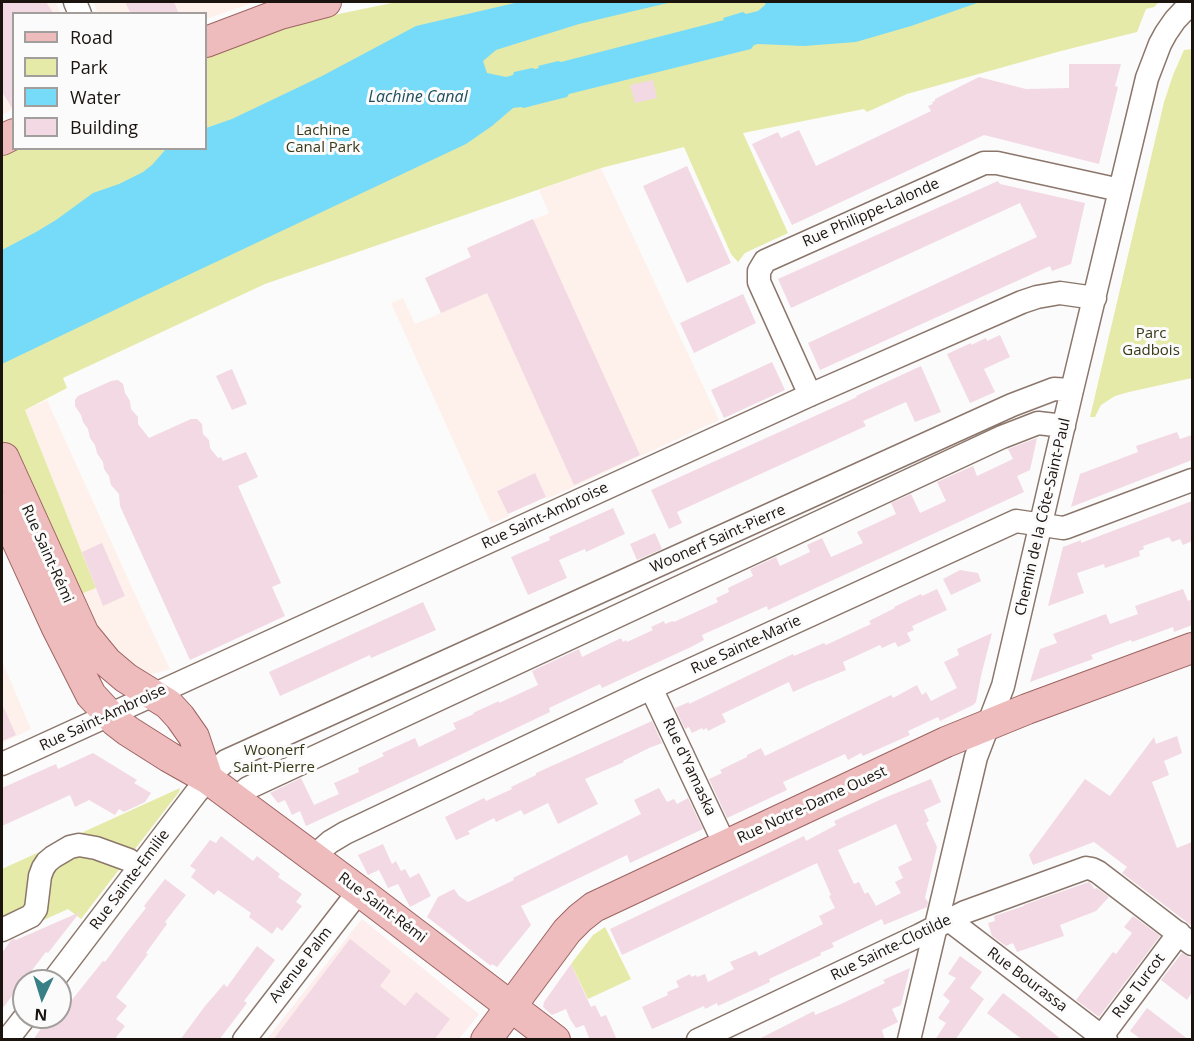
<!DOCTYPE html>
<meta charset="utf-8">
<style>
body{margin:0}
#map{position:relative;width:1194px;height:1041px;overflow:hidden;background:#fbfbfb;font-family:"Open Sans",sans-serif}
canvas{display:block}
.frame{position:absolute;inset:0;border:3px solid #1b130e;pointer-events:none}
.legend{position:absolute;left:12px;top:12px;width:195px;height:138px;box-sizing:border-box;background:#fbfbfb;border:2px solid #a19e9c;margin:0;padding:8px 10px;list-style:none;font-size:18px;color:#1b130e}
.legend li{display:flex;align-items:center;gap:12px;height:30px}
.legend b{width:30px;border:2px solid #a19e9c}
.north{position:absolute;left:12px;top:969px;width:60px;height:60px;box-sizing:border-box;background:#fbfbfb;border:2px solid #a19e9c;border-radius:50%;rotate:184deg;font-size:16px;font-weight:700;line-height:24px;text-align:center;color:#1b130e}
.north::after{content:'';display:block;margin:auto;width:21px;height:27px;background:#388086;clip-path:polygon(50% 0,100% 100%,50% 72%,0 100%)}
</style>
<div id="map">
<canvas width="1194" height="1041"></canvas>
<div class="frame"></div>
<ul class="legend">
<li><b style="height:8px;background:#eebcbc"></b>Road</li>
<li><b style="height:16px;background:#e6eaa8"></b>Park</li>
<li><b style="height:16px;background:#76dbf9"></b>Water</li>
<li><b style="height:16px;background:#f3d9e3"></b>Building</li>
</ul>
<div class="north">N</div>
</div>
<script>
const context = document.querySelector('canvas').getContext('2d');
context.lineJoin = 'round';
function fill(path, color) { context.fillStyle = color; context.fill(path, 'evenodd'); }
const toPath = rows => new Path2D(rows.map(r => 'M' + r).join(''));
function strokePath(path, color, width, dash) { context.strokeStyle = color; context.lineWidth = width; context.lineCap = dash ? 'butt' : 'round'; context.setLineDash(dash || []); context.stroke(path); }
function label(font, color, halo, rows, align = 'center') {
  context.font = font + ' "Open Sans",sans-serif'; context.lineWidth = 6; context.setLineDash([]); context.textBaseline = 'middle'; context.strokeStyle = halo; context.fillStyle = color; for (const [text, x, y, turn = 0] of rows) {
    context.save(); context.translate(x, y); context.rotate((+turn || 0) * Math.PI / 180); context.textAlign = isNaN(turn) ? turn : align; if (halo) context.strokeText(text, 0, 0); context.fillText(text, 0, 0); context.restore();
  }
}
const built = toPath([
 [2,2,56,2,61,13,14,14,13,109,2,115],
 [93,2,255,2,206,19,206,14,98,13],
 [601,168,719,420,547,499,535,474,498,490,509,516,491,524,391,303,403,298,415,324,441,313,425,278,471,257,467,248,549,213,539,190],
 [47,400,134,592,170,669,147,676,109,647,76,596,96,588,25,410],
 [2,661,31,729,2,743]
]);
const education = toPath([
 [362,919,479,1014,459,1039,266,1040]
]);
const green = toPath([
 [397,2,1159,2,1154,7,1146,9,1137,32,1061,51,907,94,867,112,864,109,743,133,788,233,745,253,738,262,731,254,684,147,601,168,265,284,63,378,67,388,25,410,96,588,76,596,2,459,2,153,14,148,206,148,206,54,241,41,319,18],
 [1192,49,1192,378,1129,392,1115,396,1101,405,1095,417,1090,417,1164,102,1173,75,1184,50],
 [180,788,179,792,81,919,68,909,2,939,2,869],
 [605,927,631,979,588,999,571,964,593,935]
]);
const water = toPath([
 [519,2,672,2,579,24,496,50,483,61,487,73,506,77,513,75,514,72,532,68,535,69,539,68,538,66,558,61,561,62,724,20,723,18,743,12,746,14,758,11,765,5,766,2,980,2,911,26,856,42,804,46,758,44,754,45,751,49,569,94,567,97,543,103,524,108,521,107,513,108,492,126,466,144,146,295,2,364,2,250,36,232,56,220,93,193,119,184,143,172,152,165,166,149,206,148,206,128,232,119,322,76,416,26]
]);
const building = toPath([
 [2,2,46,2,54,14,14,14,14,111,2,92],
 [125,2,174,2,179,14,131,14],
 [1069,64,1121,64,1115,86,1118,87,1099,164,984,135,792,225,752,144,778,132,781,138,799,130,816,166,931,111,928,106,933,104,932,102,935,101,935,99,979,77,1026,89,1069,88],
 [653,80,657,98,635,103,630,85],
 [687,166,731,263,687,283,643,186],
 [998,181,1000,184,1085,203,1071,264,1052,271,1050,266,820,370,808,343,1037,237,1020,203,791,308,778,279],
 [533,219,640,455,574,485,487,293,441,313,425,278,471,257,467,248],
 [743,294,756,323,694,353,680,323],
 [1000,335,1010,357,984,369,995,392,970,403,947,354,971,343,971,345,986,338,987,341],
 [772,362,785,390,724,418,711,390],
 [921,366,941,412,915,422,906,402,863,421,866,426,677,512,682,523,669,529,651,490,857,397,856,396],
 [232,369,247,404,232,410,216,376],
 [118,380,123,384,125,393,130,401,131,409,138,417,138,424,149,438,191,419,197,419,202,424,203,434,209,440,210,448,218,458,221,457,223,461,246,452,258,477,238,486,281,583,272,587,285,616,190,660,120,506,119,494,111,485,109,476,104,469,103,462,97,453,95,445,90,438,88,429,83,422,81,415,75,406,75,400,78,396,111,381],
 [1177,432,1180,439,1192,435,1192,460,1071,507,1080,474,1138,452,1136,446],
 [1037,438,1030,470,1017,476,1024,492,768,610,767,606,702,635,704,640,691,647,602,688,600,684,549,708,550,712,443,763,306,826,300,811,292,815,285,800,278,803,270,793,301,778,314,805,339,794,334,783,359,772,358,768,384,756,382,753,415,738,419,747,456,729,453,723,474,714,473,713,499,701,499,703,538,685,532,671,579,649,582,657,621,638,623,642,626,640,627,642,653,630,651,627,664,621,665,624,673,621,674,622,718,602,716,598,729,592,728,588,753,576,750,569,776,557,780,566,810,552,807,545,822,538,831,557,863,543,857,532,896,514,891,503,911,494,920,513,946,501,937,482,973,466,977,476,1013,459,1008,449],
 [535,473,546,497,508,514,497,491],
 [1192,501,1192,541,1183,545,1180,539,1172,542,1169,537,1143,546,1144,549,1139,551,1140,556,1105,568,1104,564,1077,573,1084,593,1048,606,1063,547,1081,540,1081,543,1094,538],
 [613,508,625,534,586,552,585,549,559,560,567,578,528,595,511,557,550,540,549,537],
 [655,533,662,549,637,560,630,544],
 [102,543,125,596,103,606,82,552],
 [960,570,978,573,981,581,951,595,943,579],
 [937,589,947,610,912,626,914,630,907,633,911,641,898,647,895,642,882,648,880,645,843,662,846,670,820,681,820,680,793,692,789,682,722,714,726,722,708,731,707,728,703,730,702,728,692,733,689,727,685,729,675,708,689,702,689,704,793,654,794,656,824,643,826,645,871,624,869,621,895,608,894,607,921,594,922,596],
 [1183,589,1188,601,1192,599,1192,625,1174,632,1173,627,1132,642,1131,640,1091,655,1093,659,1030,682,1040,649,1057,643,1053,634,1106,614,1110,624,1138,614,1135,606],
 [423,602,436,630,371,658,370,655,280,696,269,672],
 [992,633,981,676,976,702,973,705,940,721,938,717,908,731,910,735,863,756,861,753,848,760,845,754,783,782,787,790,727,818,709,779,722,773,720,770,747,757,747,755,761,748,765,756,891,695,893,698,917,685,922,695,926,692,931,701,957,688,944,662,959,655,957,649],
 [2,704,16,735,2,741],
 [652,721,662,743,649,748,623,761,624,762,585,779,598,804,558,824,548,803,524,815,521,810,496,822,494,818,468,831,470,834,456,840,445,817,484,798,486,801,512,789,511,787,536,775,536,773],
 [1177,736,1182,753,1164,761,1169,775,1152,782,1177,848,1192,842,1192,926,1122,873,1127,867,1094,842,1033,865,1029,855,1085,779,1110,796,1154,737,1156,744],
 [93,753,137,780,134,783,151,793,145,802,124,812,119,809,115,815,89,800,75,807,70,795,2,826,2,788,56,764,58,769],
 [931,779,941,802,924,810,929,821,926,823,937,847,925,898,928,902,927,907,884,925,882,919,832,943,834,947,820,953,821,955,769,979,770,982,718,1006,717,1003,705,1009,704,1006,652,1029,642,1007,668,995,667,992,679,987,676,981,690,974,691,977,696,975,697,977,705,974,708,982,734,969,730,962,756,951,759,956,823,924,819,916,835,908,829,896,831,895,817,863,622,955,610,929,804,836,806,841,836,825,834,821,884,798],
 [896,824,912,860,898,867,903,878,895,882,901,893,876,906,868,892,865,894,859,882,854,884,838,850],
 [659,788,667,802,674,799,677,804,688,798,703,829,630,863,627,855,521,906,531,925,497,967,492,964,491,966,427,917,438,897,454,889,459,896,468,902,514,880,513,878,641,814,634,800],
 [221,836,253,861,257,856,280,874,278,877,302,894,296,902,302,906,282,931,277,927,272,934,249,917,251,913,218,890,214,895,191,877,196,870,190,866,210,840,216,843],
 [383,844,392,864,396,861,401,871,405,869,410,878,419,873,431,896,410,907,398,884,388,888,379,870,368,875,358,855],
 [165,879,186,895,165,922,167,924,146,953,148,954,116,997,127,1006,116,1019,125,1026,114,1040,33,1040,42,1027,40,1025,47,1017,60,1017,67,1006,103,961,105,962,124,936,146,908,144,906],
 [1089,882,1092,885,1094,889,1097,888,1109,897,1096,911,1060,925,1064,936,1017,952,1013,943,1006,946,992,936,988,923,995,921,994,916,1024,906,1024,905,1043,898],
 [80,912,48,953,46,952,2,1009,2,953,11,940,14,939,16,940],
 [1133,916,1160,936,1099,1017,1076,1000,1113,952,1116,954,1132,933,1124,927],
 [350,939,391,971,380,986,405,1006,416,992,450,1019,434,1040,273,1040],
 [257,946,275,960,244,1001,247,1003,219,1040,180,1040,205,1006,224,984,227,987],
 [1182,953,1192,959,1192,992,1187,1000,1161,980],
 [960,956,982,972,970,988,984,999,955,1040,935,1040,946,1023,938,1018,950,1001,943,995,956,978,948,974],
 [571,964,591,1007,595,1005,601,1017,606,1015,617,1040,590,1040,584,1025,576,1028,570,1019,566,1009,552,1015,543,1007,544,1002],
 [910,968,901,1005,892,1009,898,1022,882,1030,885,1040,757,1040,814,1011,815,1015,841,1004,885,983,883,980],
 [1003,993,1029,1013,1062,1040,1023,1040,987,1013],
 [1147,1008,1189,1040,1142,1040,1130,1031]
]);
const minor = toPath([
 [75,2,80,14],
 [810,395,759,282,759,271,765,261,984,163,997,163,1120,190],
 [651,688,725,845],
 [2,764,810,395,1022,302,1037,297,1060,293,1095,298],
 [235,799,248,788,1002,437,1038,423,1064,426],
 [313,857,330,842,345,833,651,688,1016,521,1063,528,1067,527,1192,480],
 [949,920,1106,1040],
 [2,930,31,916,36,909,40,876,43,868,47,862,53,857,70,847,79,845,96,848,129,860,139,868],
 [53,981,196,793,219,767,226,761,1012,405,1054,389,1072,390],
 [7,1040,25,1017],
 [244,1040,359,891],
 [698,1040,920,935,965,912,1086,868,1092,869,1098,872,1192,944],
 [909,1040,976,757,1003,686,1072,390,1147,78,1160,44,1166,33,1175,20,1192,2],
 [1099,1040,1179,933]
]);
const major = toPath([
 [206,42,280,14,326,2],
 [2,140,14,134],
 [4,458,84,634,107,662,126,678,168,704,180,717,194,737,208,779],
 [2,508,57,628,91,695,115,721,128,731,169,757,208,779,359,891,555,1040],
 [486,1040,567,931,580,918,594,907,946,742,1027,709,1192,648]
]);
const parkNames = [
 ["Lachine",323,131],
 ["Canal Park",323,148],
 ["Parc",1151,334],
 ["Gadbois",1151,351],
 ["Woonerf",274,751],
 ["Saint-Pierre",274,768]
];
const streetNames = [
 ["Rue Philippe-Lalonde",871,213,-24],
 ["Rue Saint-Ambroise",545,516,-25],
 ["Chemin de la Côte-Saint-Paul",1043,517,-77],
 ["Woonerf Saint-Pierre",718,539,-24],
 ["Rue Saint-Rémi",47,554,66],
 ["Rue Sainte-Marie",746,645,-25],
 ["Rue Saint-Ambroise",103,718,-25],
 ["Rue d'Yamaska",689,767,65],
 ["Rue Notre-Dame Ouest",812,805,-25],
 ["Rue Sainte-Emilie",130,880,-53],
 ["Rue Saint-Rémi",382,908,37],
 ["Rue Sainte-Clotilde",891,948,-26],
 ["Avenue Palm",301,965,-52],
 ["Rue Bourassa",1027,980,37],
 ["Rue Turcot",1139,986,-53]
];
const waterNames = [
 ["Lachine Canal",418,97]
];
fill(built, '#fef1eb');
fill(education, '#fdedec');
fill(green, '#e6eaa8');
fill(water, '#76dbf9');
fill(building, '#f3d9e3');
strokePath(minor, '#8b766b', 25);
strokePath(major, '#9d6462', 32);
strokePath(minor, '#fff', 22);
strokePath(major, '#eebcbc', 30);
label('15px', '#373816', '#fbfbfb', parkNames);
label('15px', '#1b130e', '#fbfbfb', streetNames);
label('italic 16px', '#214d5a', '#fbfbfb', waterNames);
</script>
